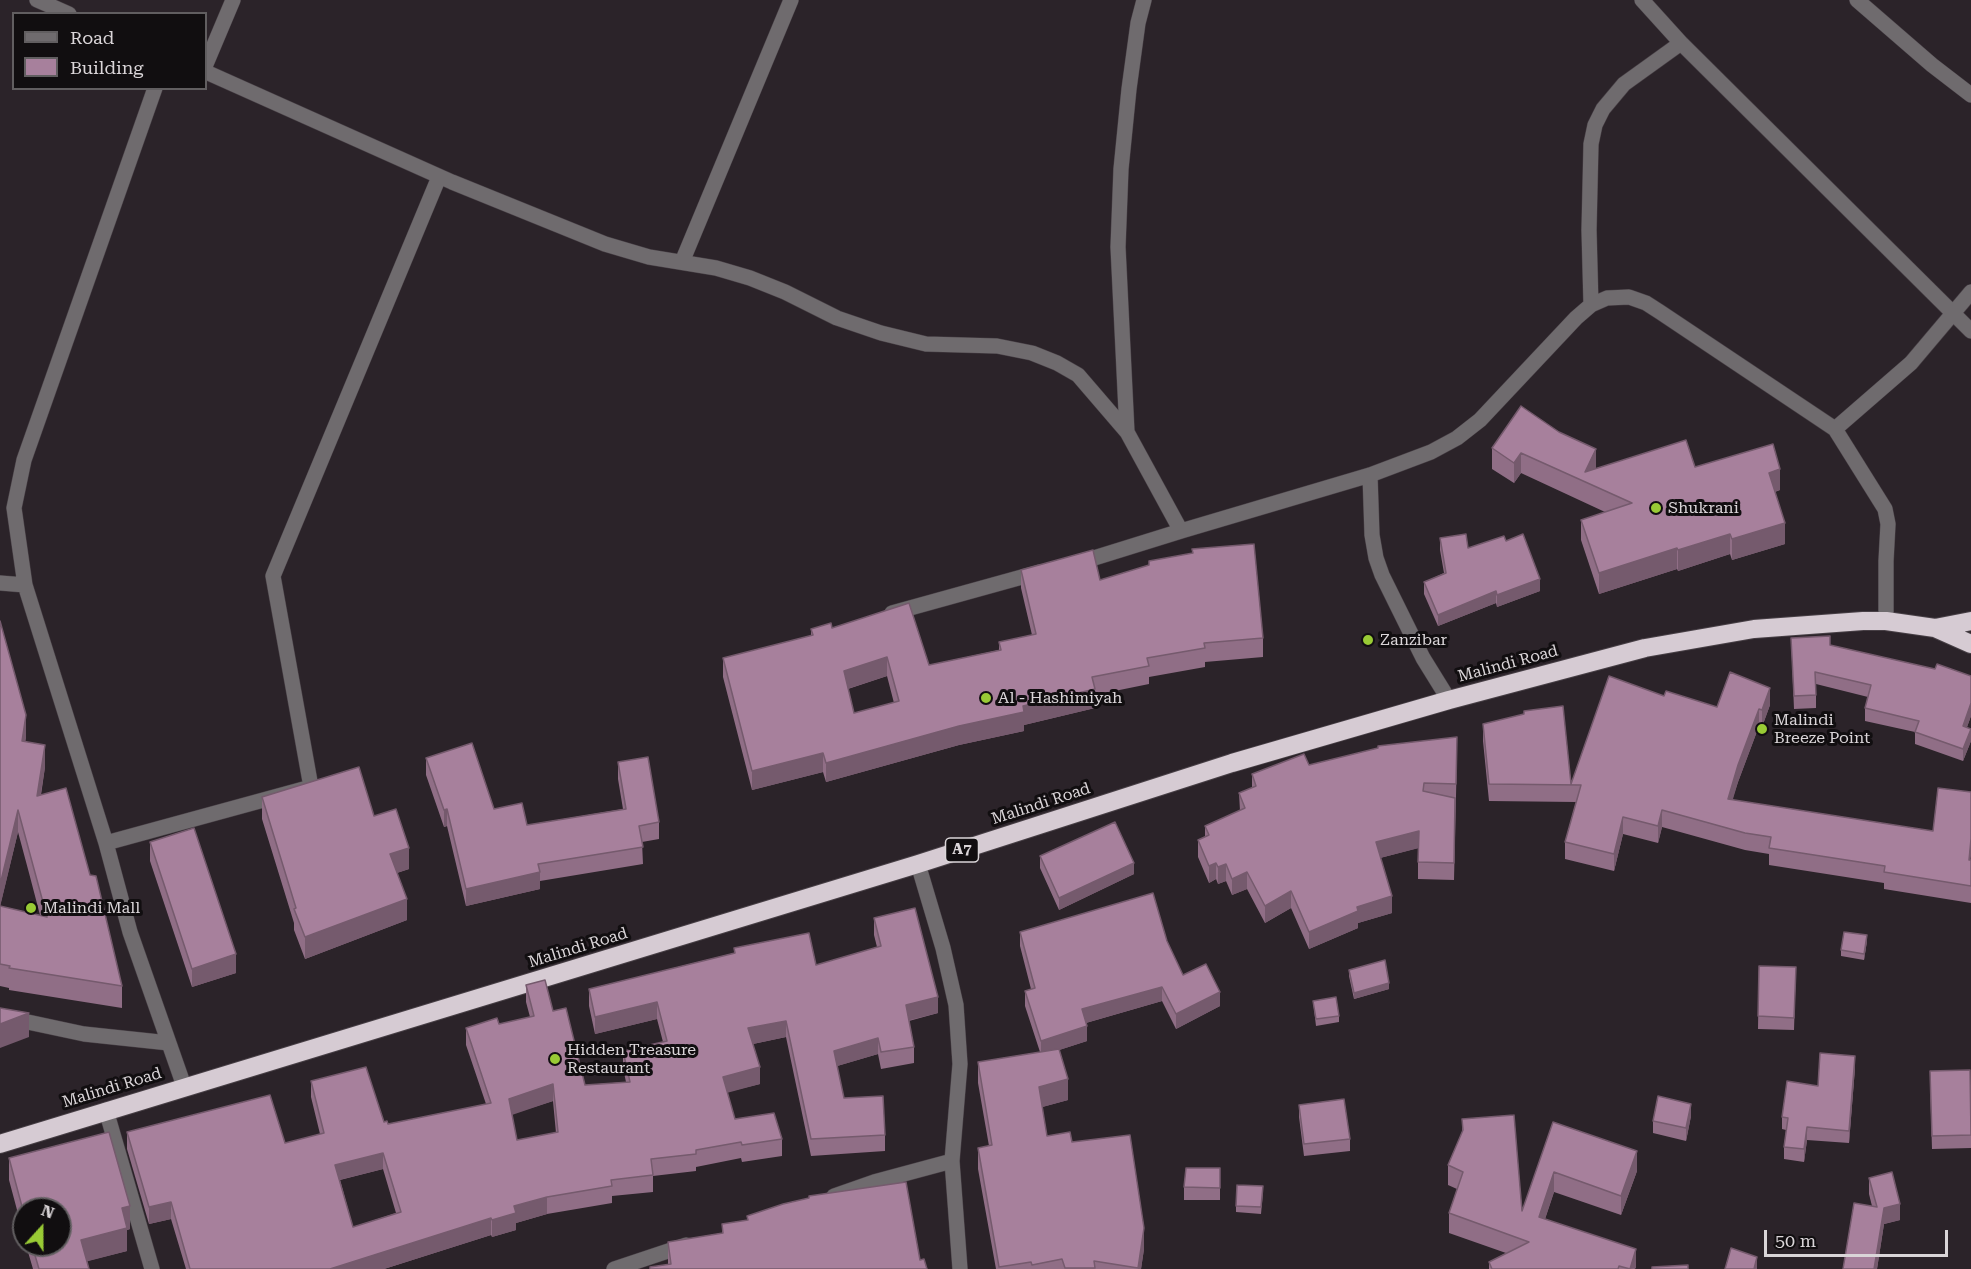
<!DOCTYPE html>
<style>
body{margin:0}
#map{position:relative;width:1971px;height:1269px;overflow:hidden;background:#2b2329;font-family:"Roboto Serif",serif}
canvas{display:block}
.legend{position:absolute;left:12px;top:12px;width:195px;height:78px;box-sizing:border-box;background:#110e10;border:2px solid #615e60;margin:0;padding:8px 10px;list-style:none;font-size:18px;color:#dad5d8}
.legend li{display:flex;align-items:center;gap:12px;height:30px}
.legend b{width:30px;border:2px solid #615e60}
.north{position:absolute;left:12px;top:1197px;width:60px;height:60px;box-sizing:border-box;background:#110e10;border:2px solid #615e60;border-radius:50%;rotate:21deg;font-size:16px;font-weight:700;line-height:24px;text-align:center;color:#dad5d8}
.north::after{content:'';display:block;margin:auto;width:21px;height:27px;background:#99cb35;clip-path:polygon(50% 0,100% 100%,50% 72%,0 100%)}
.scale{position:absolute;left:1764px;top:1230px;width:184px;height:27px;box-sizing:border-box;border:3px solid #dad5d8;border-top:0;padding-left:8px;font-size:18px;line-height:21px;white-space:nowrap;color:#dad5d8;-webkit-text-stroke:4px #110e10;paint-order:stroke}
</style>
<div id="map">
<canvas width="1971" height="1269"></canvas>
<ul class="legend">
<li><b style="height:8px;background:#6f6b6e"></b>Road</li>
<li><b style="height:16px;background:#a7809c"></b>Building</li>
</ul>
<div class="north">N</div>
<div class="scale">50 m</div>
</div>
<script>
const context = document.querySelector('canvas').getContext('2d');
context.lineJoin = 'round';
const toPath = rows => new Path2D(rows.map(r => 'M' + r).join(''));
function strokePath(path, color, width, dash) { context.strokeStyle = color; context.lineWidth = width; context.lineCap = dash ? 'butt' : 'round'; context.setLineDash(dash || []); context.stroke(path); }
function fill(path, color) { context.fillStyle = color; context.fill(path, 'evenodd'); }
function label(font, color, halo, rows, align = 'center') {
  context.font = font + ' "Roboto Serif",serif'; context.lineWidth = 6; context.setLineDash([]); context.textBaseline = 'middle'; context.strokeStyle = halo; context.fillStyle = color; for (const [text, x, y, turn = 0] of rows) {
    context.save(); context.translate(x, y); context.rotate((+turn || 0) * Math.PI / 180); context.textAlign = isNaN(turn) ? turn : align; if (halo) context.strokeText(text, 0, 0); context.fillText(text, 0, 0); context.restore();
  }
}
const minor = toPath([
 [37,0,69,14],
 [1642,0,1681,43,1971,331],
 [1857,0,1932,65,1971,95],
 [206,64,233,0],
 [206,72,452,182,605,244,649,257,716,268,750,278,785,292,837,318,881,333,926,344,997,346,1032,353,1057,363,1078,375,1127,432,1181,531,1370,475,1431,452,1457,438,1480,420,1576,318,1591,305,1607,298,1629,297,1646,303,1660,312,1835,429,1885,509,1888,524,1886,561,1886,621],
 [155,88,24,460,14,508,25,585,106,843,130,932,184,1086],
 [682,262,791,0],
 [1591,305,1589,230,1591,144,1595,125,1603,109,1624,84,1681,43],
 [1835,429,1911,363,1971,292],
 [1127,432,1118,247,1121,169,1129,89,1138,23,1144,0],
 [1370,475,1372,535,1376,558,1382,575,1423,658,1449,700],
 [1078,563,1181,531],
 [0,583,25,585],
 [892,613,1040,572],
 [106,843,311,787,273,576,439,177],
 [918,864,943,948,956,1005,960,1064,952,1161,960,1269],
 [0,1016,84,1034,169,1043],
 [106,1110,152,1269],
 [834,1196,874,1182,952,1161],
 [614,1269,686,1245]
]);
const highway = toPath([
 [1935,628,1971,621],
 [0,1144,918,864,1232,763,1449,700,1645,648,1754,629,1863,621,1886,621,1935,628,1971,644]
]);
const wall = toPath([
 [1521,406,1596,469,1695,467,1780,490,1775,492,1785,544,1732,560,1730,554,1678,571,1677,569,1599,594,1581,540,1581,520,1605,512,1521,473,1514,483,1492,469,1492,448],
 [1440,538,1468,548,1506,541,1540,591,1497,607,1496,603,1438,626,1424,594,1424,582,1444,573,1440,550],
 [1149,561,1263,638,1263,657,1205,662,1205,667,1149,677,1149,684,1095,695,1095,708,1024,725,1024,731,959,745,826,782,823,772,752,790,723,677,723,658,811,636,811,629,832,628,929,665,999,650,999,642,1032,635,1021,588,1021,570,1100,580,1149,565],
 [887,676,894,703,854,713,848,689],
 [0,621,26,737,25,742,45,767,41,795,90,875,122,986,122,1008,9,990,9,988,0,986],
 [18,832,29,873,40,915,0,906],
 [1791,638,1830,645,1971,716,1967,727,1971,741,1963,761,1915,744,1915,732,1865,721,1865,708,1868,697,1816,684,1816,708,1794,709],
 [1664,696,1717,707,1770,705,1762,727,1759,726,1738,782,1732,800,1971,860,1971,903,1884,889,1884,883,1769,865,1769,854,1745,850,1662,827,1658,843,1623,834,1614,871,1565,859,1565,842,1576,802,1489,801,1483,741,1483,724,1571,784],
 [1457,754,1454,880,1418,879,1418,848,1380,858,1392,913,1358,923,1358,928,1309,949,1291,908,1265,923,1247,889,1232,895,1226,881,1218,884,1216,879,1209,883,1198,857,1198,840,1205,837,1205,826,1240,811,1239,793,1252,788,1252,774,1309,765],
 [426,758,494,809,527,825,623,809,618,779,618,762,659,822,659,839,642,842,643,864,540,881,540,889,466,906,447,826,444,827,426,775],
 [262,797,374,816,409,869,397,873,407,920,305,959,294,930,294,923,262,819],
 [150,842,236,973,192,987,150,861],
 [1040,856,1134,874,1059,910,1040,868],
 [874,918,938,1013,909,1021,914,1047,914,1063,881,1069,878,1054,837,1066,844,1098,885,1135,885,1151,811,1156,786,1037,753,1044,760,1084,727,1092,735,1119,782,1139,782,1156,742,1162,741,1158,696,1167,696,1171,653,1176,653,1192,612,1196,612,1203,547,1214,516,1223,516,1230,492,1237,491,1235,384,1269,186,1269,171,1219,149,1224,127,1149,127,1132,285,1143,320,1134,311,1097,311,1081,388,1124,486,1104,466,1045,466,1028,499,1024,530,1017,526,1002,526,985,553,1011,585,1085,626,1082,623,1068,623,1051,663,1042,657,1019,595,1034,589,1006,589,989,734,953,734,948,816,965,877,947,874,935],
 [553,1101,556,1133,517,1140,512,1114],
 [383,1169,396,1213,353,1227,340,1180],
 [1020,932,1167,941,1183,975,1220,1006,1176,1029,1162,1001,1086,1023,1087,1041,1059,1050,1068,1100,1042,1107,1047,1136,1072,1142,1144,1249,1141,1269,996,1269,978,1169,978,1148,989,1146,978,1083,978,1062,1040,1052,1025,1006,1025,991,1031,989,1020,946],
 [1867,941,1864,960,1841,956,1841,950],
 [1759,966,1796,967,1794,1030,1758,1029],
 [1349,970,1389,989,1354,999,1349,976],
 [1313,1001,1339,1016,1339,1022,1316,1026],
 [1855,1068,1849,1143,1807,1140,1804,1162,1784,1159,1784,1147,1786,1130,1782,1129,1782,1117,1818,1086],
 [1930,1083,1971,1093,1971,1148,1932,1149],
 [1299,1105,1350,1139,1350,1151,1304,1156,1299,1117],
 [1691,1116,1686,1141,1653,1133,1653,1121],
 [1462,1119,1522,1211,1553,1122,1637,1171,1621,1215,1554,1192,1545,1219,1636,1269,1489,1269,1489,1262,1506,1253,1449,1233,1449,1213,1457,1189,1448,1185,1448,1165,1462,1132],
 [9,1158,130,1229,127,1230,127,1251,87,1261,89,1269,33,1269,26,1245,60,1245,24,1209,24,1236,9,1180],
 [1220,1168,1220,1200,1184,1200,1184,1187],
 [1869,1178,1900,1220,1884,1224,1877,1269,1843,1269,1872,1206,1869,1194],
 [1263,1192,1261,1214,1236,1212,1236,1206],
 [747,1216,920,1260,668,1265,668,1242,722,1233,722,1224,747,1220]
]);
const shadedWall = toPath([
 [1596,449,1596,470,1585,472],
 [1521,453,1521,473,1514,483,1514,463],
 [1780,469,1780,490,1769,493,1769,473],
 [1785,523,1785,544,1732,560,1732,539],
 [1730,534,1730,554,1678,571,1678,550],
 [1677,548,1677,569,1599,594,1599,573],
 [1540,579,1540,591,1497,607,1497,595],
 [1496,591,1496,603,1438,626,1438,615],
 [887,657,887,676,844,690,844,671],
 [1770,688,1770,705,1762,727,1762,710],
 [1095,689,1095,708,1024,725,1024,731,959,745,826,782,826,763,1023,706],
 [1971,703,1971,716,1963,738,1963,726],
 [1759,709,1759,726,1738,782,1728,816,1728,799,1738,765],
 [26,715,26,737,22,763,22,741],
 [1971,729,1971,741,1963,761,1963,749],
 [45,745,45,767,37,818,37,796],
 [823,753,823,772,752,790,752,771],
 [447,809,447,826,444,827,444,810],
 [18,810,18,832,0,907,0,885],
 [1662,810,1662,827,1658,843,1658,826],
 [1623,817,1623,834,1614,871,1614,854],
 [1419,831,1419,848,1376,859,1376,842],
 [1971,839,1971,856,1969,876,1969,860],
 [409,848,409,869,390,875,390,854],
 [1134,863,1134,874,1059,910,1059,898],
 [1216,863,1216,879,1209,883,1209,866],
 [1226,864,1226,881,1218,884,1218,867],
 [540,872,540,889,466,906,466,889],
 [1247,872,1247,889,1232,895,1232,879],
 [1291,891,1291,908,1265,923,1265,906],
 [1392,896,1392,913,1358,923,1358,928,1309,949,1309,932,1357,907],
 [407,899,407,920,305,959,305,937],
 [1867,935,1867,941,1864,960,1864,954],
 [236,954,236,973,192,987,192,969],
 [1389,983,1389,989,1354,999,1354,993],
 [1162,987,1162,1001,1082,1024,1082,1009],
 [1220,992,1220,1006,1176,1029,1176,1014],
 [938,997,938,1013,906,1021,906,1005],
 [657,1002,657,1019,595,1034,595,1017],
 [29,1013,29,1037,0,1048,0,1024],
 [786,1021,786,1037,748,1045,748,1028],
 [1087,1026,1087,1041,1041,1056,1041,1041],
 [878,1038,878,1054,834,1067,834,1051],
 [1855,1056,1855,1068,1849,1143,1849,1131],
 [760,1067,760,1084,723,1094,723,1077],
 [1068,1079,1068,1100,1039,1108,1039,1087],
 [553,1084,553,1101,509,1116,509,1099],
 [1691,1104,1691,1116,1686,1141,1686,1128],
 [1807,1127,1807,1140,1804,1162,1804,1149],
 [1637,1151,1637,1171,1621,1215,1621,1196],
 [383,1153,383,1169,335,1181,335,1165],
 [1554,1172,1554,1192,1539,1237,1539,1217],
 [547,1197,547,1214,516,1223,516,1230,492,1237,492,1220,514,1206],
 [171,1202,171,1219,149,1224,149,1207],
 [1900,1204,1900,1220,1884,1224,1877,1269,1874,1269,1884,1208],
 [130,1206,130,1229,127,1230,127,1251,81,1263,81,1240,122,1208],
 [491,1218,491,1235,384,1269,330,1269],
 [1144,1228,1144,1249,1141,1269,1138,1269],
 [1636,1249,1636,1268,1630,1269],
 [1757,1257,1757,1269,1754,1269]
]);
const building = toPath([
 [1521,406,1559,432,1596,449,1585,472,1686,440,1695,467,1773,444,1780,469,1769,473,1785,523,1732,539,1730,534,1678,550,1677,548,1599,573,1581,520,1632,503,1521,453,1514,463,1492,448,1521,406],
 [1466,534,1468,548,1504,536,1506,541,1523,534,1540,579,1497,595,1496,591,1438,615,1424,582,1446,573,1440,538,1466,534],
 [1254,544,1263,638,1204,643,1205,648,1147,658,1149,666,1092,677,1095,689,1023,706,1024,712,959,726,826,763,823,753,752,771,723,658,813,635,811,629,831,623,832,628,909,603,929,665,1001,650,999,642,1036,634,1021,570,1093,550,1100,580,1149,565,1149,561,1193,553,1192,549,1254,544],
 [887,657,899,701,854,713,844,671,887,657],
 [0,621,26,715,22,741,45,745,37,796,66,788,90,875,96,876,122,986,9,968,10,966,0,964,0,906,47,917,18,810,0,885,0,621],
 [1830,636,1830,645,1935,669,1937,664,1971,676,1971,703,1963,726,1971,729,1963,749,1915,732,1919,721,1865,708,1871,685,1815,672,1816,695,1794,696,1791,638,1830,636],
 [1730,672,1770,688,1762,710,1759,709,1738,765,1728,799,1933,831,1938,788,1971,792,1971,839,1969,860,1971,860,1971,886,1884,872,1885,866,1769,848,1771,837,1745,833,1662,810,1658,826,1623,817,1614,854,1565,842,1581,785,1489,784,1483,724,1524,714,1524,711,1563,706,1571,784,1609,676,1664,696,1666,691,1717,707,1730,672],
 [1457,737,1456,784,1424,783,1423,791,1455,798,1454,863,1418,862,1419,831,1376,842,1392,896,1357,907,1358,911,1309,932,1291,891,1265,906,1247,872,1232,879,1226,864,1218,867,1216,863,1209,866,1198,840,1209,835,1205,826,1245,808,1239,793,1256,786,1252,774,1304,754,1309,765,1378,748,1378,746,1457,737],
 [472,743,494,809,522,803,527,825,626,809,618,762,648,757,659,822,639,826,643,847,538,864,540,872,466,889,447,809,444,810,426,758,472,743],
 [359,767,374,816,396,809,409,848,390,854,407,899,305,937,294,909,296,908,262,797,359,767],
 [1115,822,1134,863,1059,898,1040,856,1115,822],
 [194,828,236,954,192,969,150,842,194,828],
 [1153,893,1167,941,1183,975,1206,964,1220,992,1176,1014,1162,987,1082,1009,1087,1026,1041,1041,1025,991,1035,988,1020,932,1153,893],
 [915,908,938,997,906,1005,914,1047,881,1052,878,1038,834,1051,844,1098,883,1096,885,1135,811,1139,786,1021,748,1028,760,1067,723,1077,735,1119,774,1113,782,1139,742,1145,741,1142,696,1150,696,1154,651,1159,653,1175,611,1180,612,1186,547,1197,514,1206,516,1213,492,1220,491,1218,330,1269,190,1269,171,1202,149,1207,127,1132,270,1095,285,1143,324,1133,311,1081,366,1067,384,1122,387,1121,388,1124,491,1103,466,1028,497,1018,499,1024,534,1016,526,985,545,980,553,1011,566,1008,585,1085,630,1082,623,1051,667,1041,657,1002,595,1017,589,989,735,953,734,948,809,933,816,965,881,946,874,918,915,908],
 [553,1084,558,1132,517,1140,509,1099,553,1084],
 [383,1153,401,1212,353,1227,335,1165,383,1153],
 [1844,932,1867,935,1864,954,1841,950,1844,932],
 [1385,960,1389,983,1354,993,1349,970,1385,960],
 [1759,966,1796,967,1794,1018,1758,1016,1759,966],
 [1336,997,1339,1016,1316,1019,1313,1001,1336,997],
 [0,1008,29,1013,0,1024,0,1008],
 [1059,1049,1068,1079,1039,1087,1047,1136,1070,1132,1072,1142,1130,1135,1144,1228,1138,1268,1094,1261,1095,1268,1065,1268,1062,1259,1032,1265,1031,1262,999,1267,978,1148,992,1145,978,1062,1059,1049],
 [1820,1053,1855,1056,1849,1131,1807,1127,1804,1149,1784,1147,1788,1118,1782,1117,1787,1081,1818,1086,1820,1053],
 [1970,1070,1971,1135,1932,1136,1930,1071,1970,1070],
 [1658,1096,1691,1104,1686,1128,1653,1121,1658,1096],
 [1344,1099,1350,1139,1304,1144,1299,1105,1344,1099],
 [1514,1115,1522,1211,1553,1122,1637,1151,1621,1196,1554,1172,1539,1217,1636,1249,1630,1269,1619,1266,1618,1269,1492,1269,1489,1262,1529,1242,1449,1213,1463,1172,1448,1165,1463,1130,1462,1119,1514,1115],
 [109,1132,130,1206,122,1208,127,1228,81,1240,89,1269,39,1269,32,1245,60,1245,60,1209,24,1209,24,1214,9,1158,109,1132],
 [1186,1168,1220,1168,1220,1188,1184,1187,1186,1168],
 [1892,1172,1900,1204,1884,1208,1874,1269,1843,1269,1854,1203,1877,1207,1869,1178,1892,1172],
 [906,1182,920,1260,924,1259,927,1269,650,1269,650,1267,671,1264,668,1242,723,1233,722,1224,748,1220,747,1216,783,1204,809,1198,809,1196,906,1182],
 [1237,1185,1263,1186,1261,1207,1236,1206,1237,1185],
 [1731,1248,1757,1257,1754,1269,1725,1269,1731,1248],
 [1688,1265,1688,1269,1652,1269,1652,1267,1688,1265]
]);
const markers = [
 [1656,508,6,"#99cb35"],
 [1368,640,6,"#99cb35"],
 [986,698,6,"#99cb35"],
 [1762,729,6,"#99cb35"],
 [31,908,6,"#99cb35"],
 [555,1059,6,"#99cb35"]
];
const shields = [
 [962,850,33]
];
const shieldNames = [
 ["A7",962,850]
];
const poiNames = [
 ["Shukrani",1668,508],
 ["Zanzibar",1380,640],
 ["Al - Hashimiyah",998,698],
 ["Malindi",1774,720],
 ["Breeze Point",1774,738],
 ["Malindi Mall",43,908],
 ["Hidden Treasure",567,1050],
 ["Restaurant",567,1068]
];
const streetNames = [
 ["Malindi Road",1508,664,-15],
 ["Malindi Road",1041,804,-18],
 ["Malindi Road",578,948,-17],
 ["Malindi Road",112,1088,-17]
];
strokePath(minor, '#473f45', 16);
strokePath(highway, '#473f45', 20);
strokePath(minor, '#6f6b6e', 15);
strokePath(highway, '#d6cbd3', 18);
fill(wall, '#906e86');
fill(shadedWall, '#755a6d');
fill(building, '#a7809c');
strokePath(building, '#755a6d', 1.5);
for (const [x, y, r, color] of markers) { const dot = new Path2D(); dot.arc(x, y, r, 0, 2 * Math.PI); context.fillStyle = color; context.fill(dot); strokePath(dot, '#110e10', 2); }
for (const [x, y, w] of shields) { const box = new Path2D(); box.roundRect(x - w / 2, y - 12, w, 24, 4.5); context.fillStyle = '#110e10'; context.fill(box); strokePath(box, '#dad5d8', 1.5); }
label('bold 15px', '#dad5d8', null, shieldNames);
label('16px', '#dad5d8', '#110e10', poiNames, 'left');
label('16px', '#dad5d8', '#110e10', streetNames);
</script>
